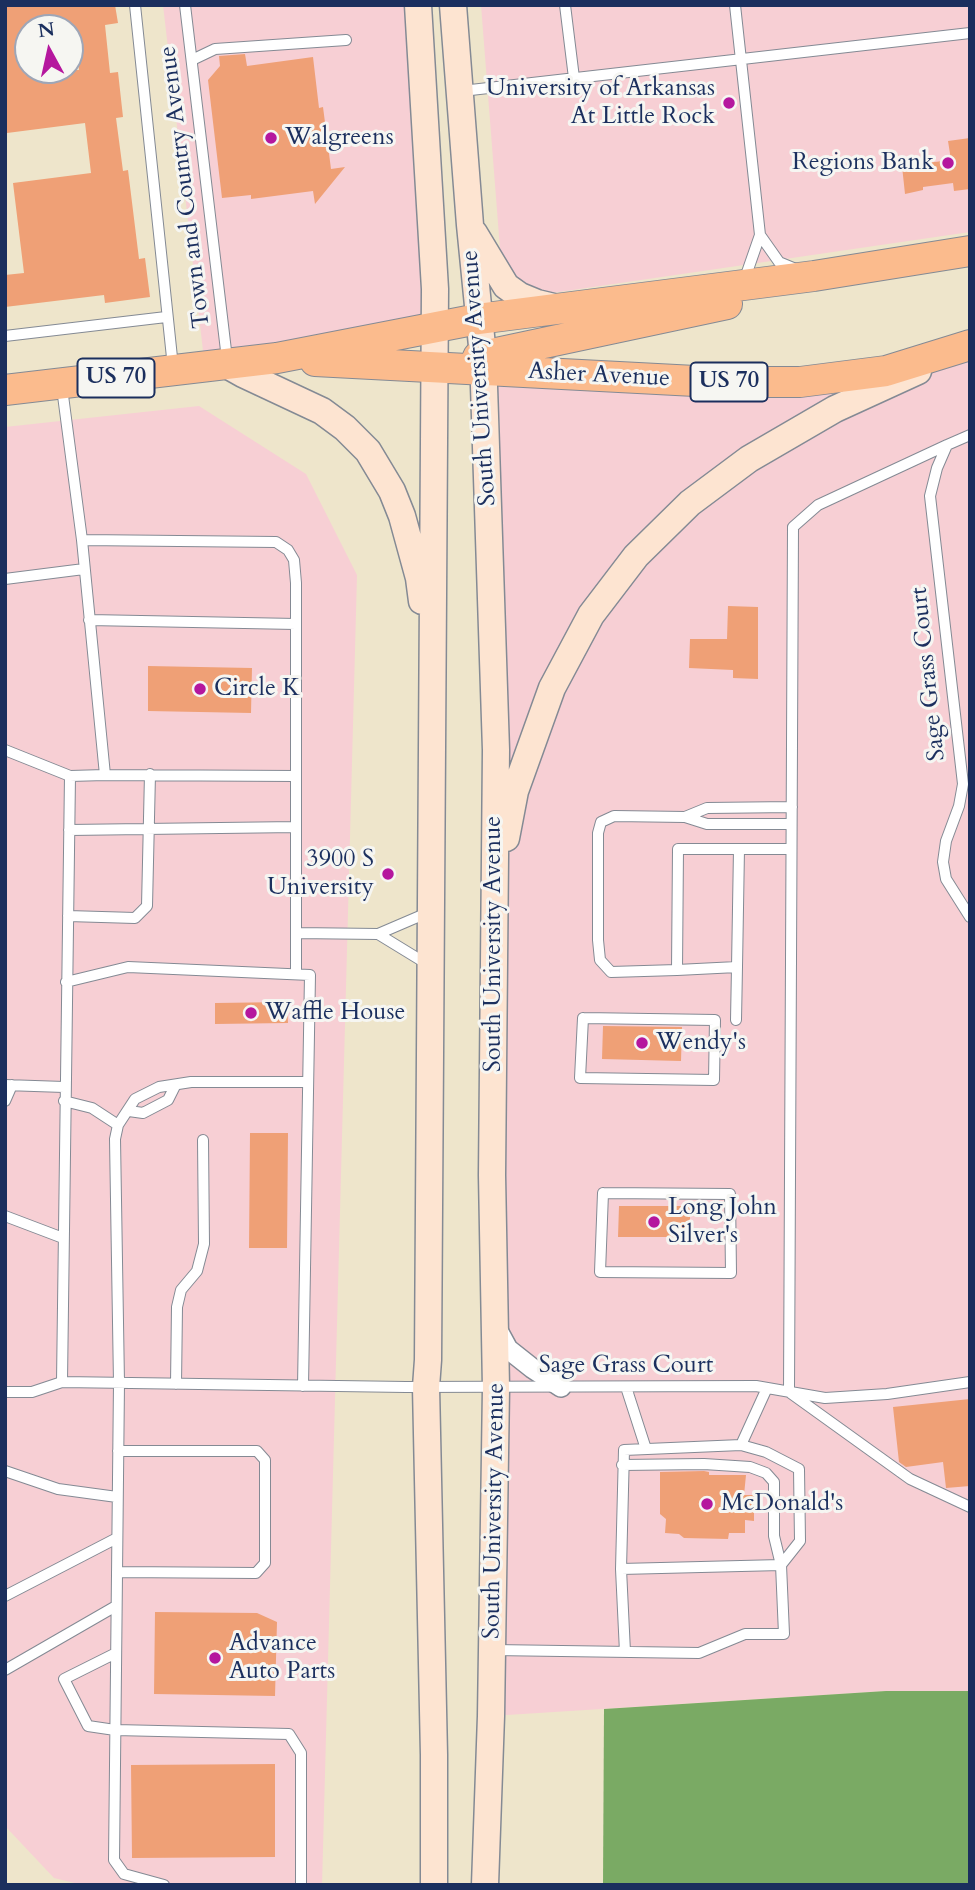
<!DOCTYPE html>
<style>
body{margin:0}
#map{position:relative;width:975px;height:1890px;overflow:hidden;background:#eee5cb;font-family:Cardo,serif}
canvas{display:block}
.frame{position:absolute;inset:0;border:7px solid #1b2f5e;pointer-events:none}
.north{position:absolute;left:14px;top:14px;width:70px;height:70px;box-sizing:border-box;background:#f6f6f2;border:2px solid #9ea6b7;border-radius:50%;rotate:352deg;font-size:19px;font-weight:700;line-height:28px;text-align:center;color:#1b2f5e}
.north::after{content:'';display:block;margin:auto;width:24px;height:32px;background:#b5179e;clip-path:polygon(50% 0,100% 100%,50% 72%,0 100%)}
</style>
<div id="map">
<canvas width="975" height="1890"></canvas>
<div class="frame"></div>
<div class="north">N</div>
</div>
<script>
const context = document.querySelector('canvas').getContext('2d');
context.lineJoin = 'round';
function fill(path, color) { context.fillStyle = color; context.fill(path, 'evenodd'); }
const toPath = rows => new Path2D(rows.map(r => 'M' + r).join(''));
function strokePath(path, color, width, dash) { context.strokeStyle = color; context.lineWidth = width; context.lineCap = dash ? 'butt' : 'round'; context.setLineDash(dash || []); context.stroke(path); }
function label(font, color, halo, rows, align = 'center') {
  context.font = font + ' Cardo,serif'; context.lineWidth = 6; context.setLineDash([]); context.textBaseline = 'middle'; context.strokeStyle = halo; context.fillStyle = color; for (const [text, x, y, turn = 0] of rows) {
    context.save(); context.translate(x, y); context.rotate((+turn || 0) * Math.PI / 180); context.textAlign = isNaN(turn) ? turn : align; if (halo) context.strokeText(text, 0, 0); context.fillText(text, 0, 0); context.restore();
  }
}
const built = toPath([
 [163,5,416,5,435,326,205,368],
 [481,5,970,5,970,232,504,300],
 [970,337,970,1691,886,1691,491,1716,484,369,847,376],
 [199,406,306,474,357,575,322,1885,83,1885,54,1878,5,1826,5,427]
]);
const forest = toPath([
 [886,1691,970,1691,970,1885,603,1885,604,1709]
]);
const building = toPath([
 [5,5,115,5,118,23,105,25,110,73,118,72,123,117,116,118,123,171,128,170,139,259,145,258,150,297,105,303,104,295,5,307,5,275,24,273,13,183,91,173,85,123,7,133],
 [28,28,73,28,79,70,28,70],
 [245,54,247,66,313,57,319,108,323,107,331,169,345,167,315,204,313,191,251,199,251,195,222,198,208,80,220,66,219,56],
 [970,138,970,189,954,191,953,183,923,187,923,190,905,194,902,166,951,160,948,141],
 [728,606,758,607,758,679,733,678,733,670,689,668,690,639,727,639],
 [148,666,252,668,251,713,148,711],
 [287,1002,288,1023,215,1024,215,1003],
 [603,1026,682,1027,681,1061,602,1059],
 [250,1133,288,1133,287,1248,249,1248],
 [619,1206,690,1206,690,1237,618,1237],
 [970,1399,970,1486,946,1488,943,1462,906,1467,899,1462,893,1407],
 [704,1471,709,1472,709,1475,746,1475,744,1495,754,1495,754,1521,745,1520,745,1533,729,1533,728,1539,684,1538,679,1534,665,1533,666,1519,660,1514,660,1472],
 [155,1612,257,1613,277,1622,275,1696,154,1694],
 [275,1764,275,1857,132,1858,131,1765]
]);
const lane = toPath([
 [135,5,173,367],
 [185,5,227,359],
 [565,5,574,78],
 [735,5,760,235,744,281],
 [192,60,215,49,346,40],
 [462,91,970,33],
 [760,235,779,262,796,269],
 [5,336,166,317],
 [62,388,82,540,105,775,70,776],
 [970,435,947,445,937,468,930,496,963,784,959,806,946,841,943,862,946,879,970,917],
 [947,445,818,505,793,527,789,1392,910,1479,970,1507],
 [82,540,276,542,288,550,294,560,296,583,296,974],
 [5,579,84,569],
 [89,620,296,624],
 [5,750,70,776,62,1382,32,1392,5,1392],
 [105,775,296,776],
 [685,817,707,808,792,807],
 [69,830,296,827],
 [739,849,737,967,677,970,678,849,791,849],
 [68,916,135,918,147,906,150,774],
 [296,933,378,934],
 [427,964,378,934,427,913],
 [677,970,611,972,600,960,598,940,598,833,601,822,614,816,685,817,707,824,791,824],
 [66,982,128,967,310,975,303,1386],
 [583,1018,715,1020,714,1080,580,1078,583,1018],
 [736,1020,737,967],
 [5,1085,64,1087],
 [5,1101,12,1085],
 [64,1101,92,1108,118,1125],
 [129,1111,143,1113,168,1100,175,1086],
 [603,1193,730,1194,731,1273,600,1272,603,1193],
 [5,1216,63,1238],
 [62,1382,406,1387,756,1386,825,1398,887,1394,970,1382],
 [176,1384,177,1307,181,1290,197,1271,204,1244,203,1140],
 [626,1387,646,1449],
 [741,1445,767,1388],
 [5,1471,58,1489,117,1497],
 [621,1569,781,1565],
 [117,1572,256,1573,265,1563,265,1460,257,1451,118,1451],
 [5,1596,117,1538],
 [493,1650,699,1653,745,1634,784,1634,781,1565,774,1536,774,1482,766,1473,750,1467,704,1464,622,1465],
 [625,1652,621,1569,624,1450,741,1445,766,1452,799,1469,800,1541,781,1565],
 [116,1653,64,1679,88,1726,115,1730,289,1734,301,1753,301,1885],
 [5,1670,116,1606],
 [164,1885,124,1874,114,1860,119,1383,115,1139,118,1125,135,1099,159,1087,191,1082,308,1082]
]);
const street = toPath([
 [496,1327,508,1349,532,1368,561,1387]
]);
const secondary = toPath([
 [418,5,435,289,428,1360,426,1387,434,1755,434,1885],
 [453,5,470,225,483,356,496,750,492,1175,496,1388,491,1716,485,1885],
 [474,233,506,286,520,296,537,303,558,308],
 [227,365,243,374,322,411,345,428,368,451,392,491,402,516,419,578,422,601],
 [506,838,515,791,552,688,591,615,636,556,690,503,749,459,835,409,918,371]
]);
const primary = toPath([
 [478,357,727,304],
 [315,361,714,382,800,382,886,371,970,345],
 [5,390,277,358,478,319,814,276,970,251]
]);
const markers = [
 [729,103,7,"#b5179e"],
 [271,138,7,"#b5179e"],
 [948,163,7,"#b5179e"],
 [200,689,7,"#b5179e"],
 [388,874,7,"#b5179e"],
 [251,1013,7,"#b5179e"],
 [642,1043,7,"#b5179e"],
 [654,1222,7,"#b5179e"],
 [707,1504,7,"#b5179e"],
 [215,1658,7,"#b5179e"]
];
const shields = [
 [116,378,77],
 [729,382,77]
];
const shieldNames = [
 ["US 70",116,378],
 ["US 70",729,382]
];
const poiNames = [
 ["University of Arkansas",715,89,"right"],
 ["At Little Rock",715,117,"right"],
 ["Walgreens",285,138],
 ["Regions Bank",934,163,"right"],
 ["Circle K",214,689],
 ["3900 S",374,860,"right"],
 ["University",374,888,"right"],
 ["Waffle House",265,1013],
 ["Wendy's",656,1043],
 ["Long John",668,1208],
 ["Silver's",668,1236],
 ["McDonald's",721,1504],
 ["Advance",229,1644],
 ["Auto Parts",229,1672]
];
const streetNames = [
 ["Town and Country Avenue",186,187,-97],
 ["Asher Avenue",599,376,3],
 ["South University Avenue",480,378,-94],
 ["Sage Grass Court",929,674,-96],
 ["South University Avenue",494,944,-90],
 ["Sage Grass Court",626,1366],
 ["South University Avenue",495,1511,-89]
];
fill(built, '#f7cfd4');
fill(forest, '#7aaa64');
fill(building, '#efa076');
strokePath(lane, '#848a94', 12);
strokePath(street, '#848a94', 22);
strokePath(secondary, '#848a94', 29);
strokePath(primary, '#848a94', 32);
strokePath(lane, '#fff', 10);
strokePath(street, '#fff', 19);
strokePath(secondary, '#fde4d1', 26);
strokePath(primary, '#fbbb8d', 30);
for (const [x, y, r, color] of markers) { const dot = new Path2D(); dot.arc(x, y, r, 0, 2 * Math.PI); context.fillStyle = color; context.fill(dot); strokePath(dot, '#f6f6f2', 2.5); }
for (const [x, y, w] of shields) { const box = new Path2D(); box.roundRect(x - w / 2, y - 19.5, w, 39, 5); context.fillStyle = '#f6f6f2'; context.fill(box); strokePath(box, '#1b2f5e', 2); }
label('bold 23px', '#1b2f5e', null, shieldNames);
label('24px', '#1b2f5e', '#f6f6f2', poiNames, 'left');
label('24px', '#1b2f5e', '#f6f6f2', streetNames);
</script>
